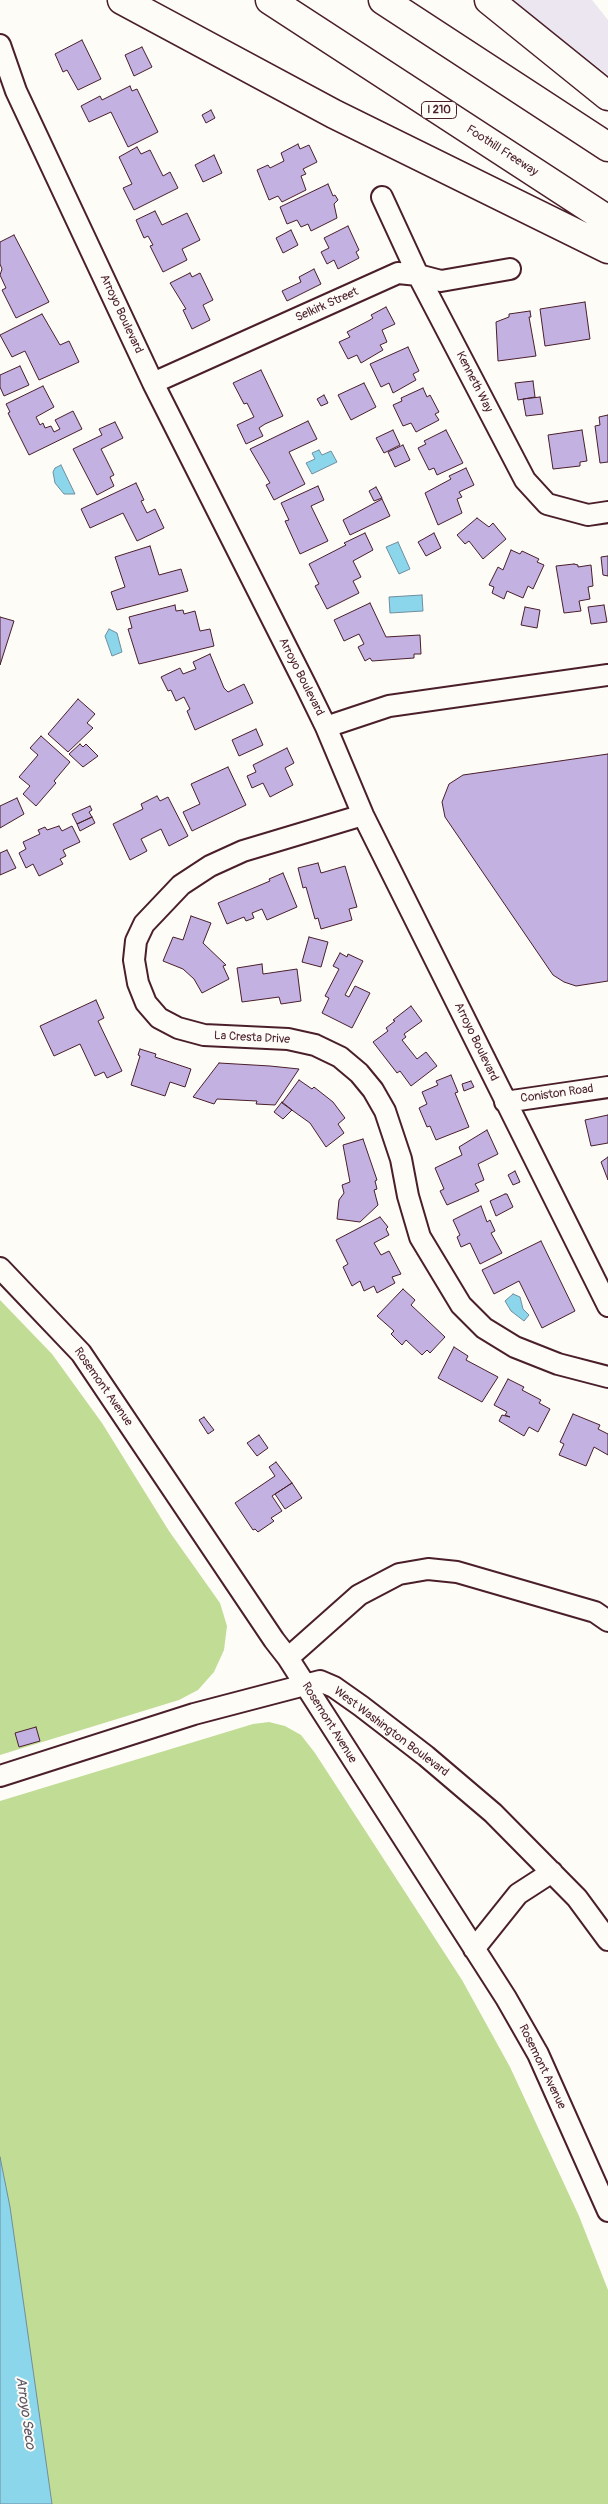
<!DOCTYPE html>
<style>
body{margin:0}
canvas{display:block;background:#fdfcf7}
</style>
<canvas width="608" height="2504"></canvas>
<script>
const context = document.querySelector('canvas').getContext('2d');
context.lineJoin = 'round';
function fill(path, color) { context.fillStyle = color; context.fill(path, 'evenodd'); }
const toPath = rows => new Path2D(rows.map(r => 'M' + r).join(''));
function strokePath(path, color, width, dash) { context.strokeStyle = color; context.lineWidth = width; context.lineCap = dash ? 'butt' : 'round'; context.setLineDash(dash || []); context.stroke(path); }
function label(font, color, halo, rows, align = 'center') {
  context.font = font + ' Pangolin,sans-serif'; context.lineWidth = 4; context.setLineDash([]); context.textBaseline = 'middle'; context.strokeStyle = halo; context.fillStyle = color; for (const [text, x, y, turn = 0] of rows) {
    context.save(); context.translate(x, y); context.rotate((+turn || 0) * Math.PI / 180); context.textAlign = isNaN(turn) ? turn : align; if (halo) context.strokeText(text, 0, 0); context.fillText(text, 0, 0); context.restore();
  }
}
const built = toPath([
 [512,0,592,0,608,20,608,75]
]);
const green = toPath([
 [0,1300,52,1354,102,1423,169,1531,220,1603,227,1626,224,1650,214,1672,198,1690,179,1700,0,1755],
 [269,1722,285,1726,301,1735,315,1753,462,1980,510,2067,579,2216,608,2290,608,2504,0,2504,0,1801,253,1724]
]);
const water = toPath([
 [319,450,322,455,331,451,337,462,312,474,306,463,315,459,312,453,319,450],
 [61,465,75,494,64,494,55,483,53,472,55,468,61,465],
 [398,542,410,569,399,574,386,547,398,542],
 [422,595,423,611,390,613,389,597,422,595],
 [109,629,117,633,122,652,112,656,105,636,109,629],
 [513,1294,520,1297,523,1309,529,1315,524,1321,511,1311,505,1301,513,1294],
 [0,2157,10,2207,52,2504,0,2504,0,2157]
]);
const building = toPath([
 [82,40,101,79,78,90,67,70,63,72,55,54,82,40],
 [142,47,152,67,134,76,125,55,142,47],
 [130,86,132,91,137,89,158,132,128,147,111,112,89,122,81,106,100,96,102,100,130,86],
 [211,110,215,118,206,123,202,115,211,110],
 [298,144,300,149,309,145,317,162,303,169,306,174,301,176,306,190,282,202,278,196,269,200,257,170,268,165,270,168,284,161,281,153,298,144],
 [137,147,141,154,150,150,163,176,170,172,178,188,134,210,123,188,132,184,119,157,137,147],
 [214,155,222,173,203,182,195,165,214,155],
 [328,184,333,196,335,195,338,200,334,204,337,218,311,231,308,224,301,227,297,220,287,224,280,207,328,184],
 [155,211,162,225,187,213,200,240,182,249,187,260,163,272,150,246,153,245,148,236,144,238,136,220,155,211],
 [348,226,359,250,356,252,359,258,338,269,334,260,327,264,321,252,329,248,324,238,348,226],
 [291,230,298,245,283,253,276,238,291,230],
 [14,235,49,302,16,318,2,290,6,288,0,275,2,269,0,264,0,242,14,235],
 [314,269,321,284,287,301,282,291,301,282,299,277,314,269],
 [190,273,192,277,200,273,213,300,203,305,210,320,192,329,183,310,186,309,170,283,190,273],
 [585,302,590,339,545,346,540,309,585,302],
 [386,307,395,324,382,330,387,342,380,345,383,350,361,363,357,355,348,359,339,342,350,337,347,332,370,320,373,318,371,315,386,307],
 [530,311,531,317,529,317,536,356,498,361,496,322,509,317,509,314,530,311],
 [42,314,60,345,69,341,79,362,39,380,25,351,12,357,0,335,42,314],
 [408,347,419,371,413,374,416,380,393,393,389,383,381,387,370,364,408,347],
 [20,366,29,385,4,396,0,387,0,375,20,366],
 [261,370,283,416,265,424,259,428,263,436,246,444,237,425,254,417,247,403,244,404,233,383,261,370],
 [533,381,535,397,518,400,515,383,533,381],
 [364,383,376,407,351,420,338,395,364,383],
 [43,386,54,407,36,417,40,425,43,423,45,428,51,426,54,432,60,429,55,420,73,411,82,429,29,455,8,413,10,412,6,404,43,386],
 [423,388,427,397,430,395,439,412,435,414,439,420,416,432,411,423,403,426,393,405,402,401,401,398,423,388],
 [324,395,328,403,321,406,317,399,324,395],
 [540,397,543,414,526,416,523,399,540,397],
 [608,415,608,462,600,463,595,426,600,425,599,417,608,415],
 [308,421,317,439,289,452,305,484,274,500,266,485,270,483,250,449,308,421],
 [115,422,123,438,101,449,114,475,110,477,114,486,97,495,73,449,102,435,99,429,115,422],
 [393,430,400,445,384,453,376,438,393,430],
 [446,430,463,463,437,475,434,468,429,470,418,448,426,444,424,441,446,430],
 [582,430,587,461,580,462,580,466,553,469,548,435,582,430],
 [403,445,410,460,395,467,388,452,403,445],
 [466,468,474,485,459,492,462,497,457,499,462,513,438,525,425,493,451,479,449,476,466,468],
 [136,483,144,500,141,501,147,513,155,509,164,528,137,541,123,513,90,528,81,509,136,483],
 [318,486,324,500,311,506,328,541,300,554,285,521,289,520,281,503,318,486],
 [376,487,382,498,374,501,369,491,376,487],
 [382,499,390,516,350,535,343,520,382,499],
 [477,518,489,527,493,523,506,539,483,559,469,541,465,544,457,535,477,518],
 [365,533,373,550,353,561,361,577,353,581,359,593,327,609,315,586,319,584,309,564,346,545,344,543,365,533],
 [434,533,441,548,426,556,418,542,434,533],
 [150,546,159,575,181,569,188,591,117,610,111,592,125,587,115,557,150,546],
 [511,550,520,554,522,551,539,559,537,562,544,565,533,589,528,586,523,598,507,591,504,599,492,593,494,587,489,585,498,567,503,570,511,550],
 [608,556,608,576,603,575,601,557,608,556],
 [574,564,578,565,578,567,591,565,593,586,588,587,590,599,579,601,581,611,564,613,556,566,574,564],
 [370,603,386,637,420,635,421,654,414,654,414,658,372,661,370,658,365,661,358,647,364,644,359,634,344,641,334,620,370,603],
 [175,605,176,611,183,610,184,614,195,611,200,631,210,629,214,646,139,664,128,629,132,628,129,617,175,605],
 [604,605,607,622,591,624,588,607,604,605],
 [525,607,540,610,537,628,521,625,525,607],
 [0,617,14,621,0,665,0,617],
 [210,654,224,688,228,692,244,684,253,703,195,730,187,711,190,709,184,697,176,701,171,690,168,691,161,677,180,668,183,674,196,669,193,662,210,654],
 [78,699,95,714,87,723,93,728,68,752,48,734,78,699],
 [256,729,263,745,239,756,232,740,256,729],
 [41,736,70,762,54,781,56,783,36,806,23,794,30,786,19,777,38,755,30,748,41,736],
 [80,744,83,747,86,744,98,756,83,767,69,754,80,744],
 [287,748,294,763,285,768,293,785,270,797,263,783,252,788,247,776,256,772,253,765,287,748],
 [608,754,608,981,576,986,564,982,553,975,445,817,442,802,449,784,463,775,608,754],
 [228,767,246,805,192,831,183,812,200,804,191,784,228,767],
 [157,796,160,801,168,797,188,836,169,846,161,829,141,839,147,851,130,860,113,824,143,809,141,804,157,796],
 [17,798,24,814,0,828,0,806,17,798],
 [90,806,92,810,89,812,92,817,77,824,72,814,90,806],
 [92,817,95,823,80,831,77,824,92,817],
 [59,826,62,831,72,826,80,842,63,850,66,856,60,859,63,864,39,876,33,864,26,868,19,853,26,849,23,842,40,834,38,830,45,827,47,830,59,826],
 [7,850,16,868,0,875,0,853,7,850],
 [318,863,321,873,345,866,357,907,349,909,352,920,321,929,318,918,315,919,306,887,303,888,298,868,318,863],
 [283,873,297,907,267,920,262,909,252,913,254,918,246,921,244,917,227,924,218,903,270,881,269,879,283,873],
 [191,916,211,923,203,943,226,965,223,966,229,979,202,993,194,979,183,969,163,961,173,937,183,940,191,916],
 [309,937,328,942,321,967,302,962,309,937],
 [340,953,347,957,348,954,363,961,345,995,349,997,355,986,370,993,352,1028,322,1013,329,998,325,996,339,969,333,966,340,953],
 [262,964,263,974,297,969,301,1001,281,1004,279,997,242,1002,237,968,262,964],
 [96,1000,104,1018,98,1021,122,1071,107,1078,104,1072,95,1076,80,1044,54,1056,40,1026,96,1000],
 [411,1006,422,1021,404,1034,406,1037,402,1040,417,1059,426,1052,437,1066,411,1086,400,1071,397,1073,373,1042,388,1031,386,1028,395,1021,393,1020,411,1006],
 [140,1049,156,1054,155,1057,191,1069,185,1087,170,1082,165,1096,131,1085,140,1056,138,1055,140,1049],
 [219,1063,270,1066,299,1069,275,1105,256,1104,257,1101,217,1099,214,1104,193,1097,219,1063],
 [451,1075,458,1092,455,1093,469,1127,436,1140,430,1126,427,1127,419,1108,427,1104,422,1092,438,1085,436,1081,451,1075],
 [299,1080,312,1089,314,1087,333,1102,345,1118,338,1124,344,1133,326,1147,310,1123,282,1103,299,1080],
 [471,1081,474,1087,464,1091,462,1084,471,1081],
 [282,1102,292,1110,283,1119,274,1112,282,1102],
 [608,1115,608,1143,591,1146,585,1120,608,1115],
 [487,1130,498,1154,478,1164,484,1180,475,1184,479,1191,447,1205,440,1191,444,1189,435,1168,462,1155,459,1147,487,1130],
 [363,1139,377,1180,375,1181,377,1189,374,1190,378,1205,360,1222,337,1219,339,1200,344,1193,342,1185,350,1182,343,1145,363,1139],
 [608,1157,608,1180,601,1162,608,1157],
 [515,1171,520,1182,513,1185,508,1175,515,1171],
 [505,1194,507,1194,513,1207,496,1216,490,1201,505,1194],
 [481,1206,487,1222,490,1220,495,1231,491,1233,502,1253,480,1264,470,1243,461,1247,457,1237,460,1235,453,1220,481,1206],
 [380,1217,388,1227,386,1229,389,1235,374,1243,381,1255,389,1251,401,1274,392,1277,395,1283,377,1293,374,1286,364,1291,360,1281,352,1286,343,1267,348,1264,336,1240,380,1217],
 [541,1241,575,1311,542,1328,519,1281,494,1294,482,1270,541,1241],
 [403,1289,415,1300,411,1305,445,1337,430,1353,427,1350,422,1355,406,1340,402,1345,391,1334,394,1331,377,1316,403,1289],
 [454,1347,468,1356,466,1360,498,1377,482,1402,438,1378,454,1347],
 [508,1379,524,1387,522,1390,541,1400,539,1403,550,1409,538,1432,529,1427,524,1436,499,1421,502,1415,510,1417,505,1415,507,1412,494,1405,508,1379],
 [573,1414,600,1425,598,1429,608,1434,608,1455,594,1447,586,1466,559,1455,564,1444,560,1442,573,1414],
 [204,1417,214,1430,208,1434,199,1420,204,1417],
 [259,1435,268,1448,257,1456,247,1443,259,1435],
 [276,1462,292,1483,272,1496,282,1511,271,1518,274,1521,258,1532,255,1529,253,1530,235,1503,275,1476,269,1467,276,1462],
 [292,1483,302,1498,285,1509,275,1494,292,1483],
 [36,1727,40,1741,19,1747,15,1733,36,1727]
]);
const minor = toPath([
 [0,45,16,91,153,383,306,686,326,727,363,815,608,1306],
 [382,197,418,275,525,480,547,504,588,515,608,512],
 [153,383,398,273,418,275,441,281,510,269],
 [326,727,389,706,608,675],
 [363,815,243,851,210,866,181,885,144,924,136,941,134,960,138,983,146,1003,159,1018,178,1028,204,1035,288,1039,315,1045,340,1057,359,1073,373,1090,385,1111,401,1159,408,1196,420,1237,461,1305,484,1328,515,1347,558,1364,608,1377],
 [505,1102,608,1087],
 [0,1268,81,1353,274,1640,288,1658,506,1998,538,2054,608,2211],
 [288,1658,359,1595,399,1574,428,1569,457,1572,595,1612,608,1621],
 [0,1776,194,1714,320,1681,334,1687,361,1706,426,1756,493,1813,577,1898,608,1940],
 [474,1949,518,1894,552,1872]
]);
const highway = toPath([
 [122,0,334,114,608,249],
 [270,0,608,220],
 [383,0,608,147],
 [489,0,608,96]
]);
const shields = [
 [439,110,35]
];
const shieldNames = [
 ["I 210",439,110]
];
const streetNames = [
 ["Foothill Freeway",502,151,33],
 ["Selkirk Street",327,305,-24],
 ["Arroyo Boulevard",121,314,65],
 ["Kenneth Way",474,382,63],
 ["Arroyo Boulevard",301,677,63],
 ["La Cresta Drive",252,1038,3],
 ["Arroyo Boulevard",476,1042,64],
 ["Coniston Road",557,1094,-8],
 ["Rosemont Avenue",103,1387,55],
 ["Rosemont Avenue",329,1723,58],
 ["West Washington Boulevard",391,1732,37],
 ["Rosemont Avenue",542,2067,64]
];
const waterNames = [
 ["Arroyo Seco",25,2413,82]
];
fill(built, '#ece6f0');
fill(green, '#c1dd95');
fill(water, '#8bd6eb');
strokePath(water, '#718d9e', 1);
fill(building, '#c3b1e1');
strokePath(building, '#4a1f2b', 1);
strokePath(minor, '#4a1f2b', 24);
strokePath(highway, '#4a1f2b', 31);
strokePath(minor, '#fdfcf7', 20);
strokePath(highway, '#fdfcf7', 28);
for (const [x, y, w] of shields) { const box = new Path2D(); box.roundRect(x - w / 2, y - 8.5, w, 17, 4); context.fillStyle = '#fdfcf7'; context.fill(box); strokePath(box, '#4a1f2b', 1); }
label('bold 11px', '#4a1f2b', null, shieldNames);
label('12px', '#4a1f2b', '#fdfcf7', streetNames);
label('italic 14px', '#5e5665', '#fdfcf7', waterNames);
</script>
